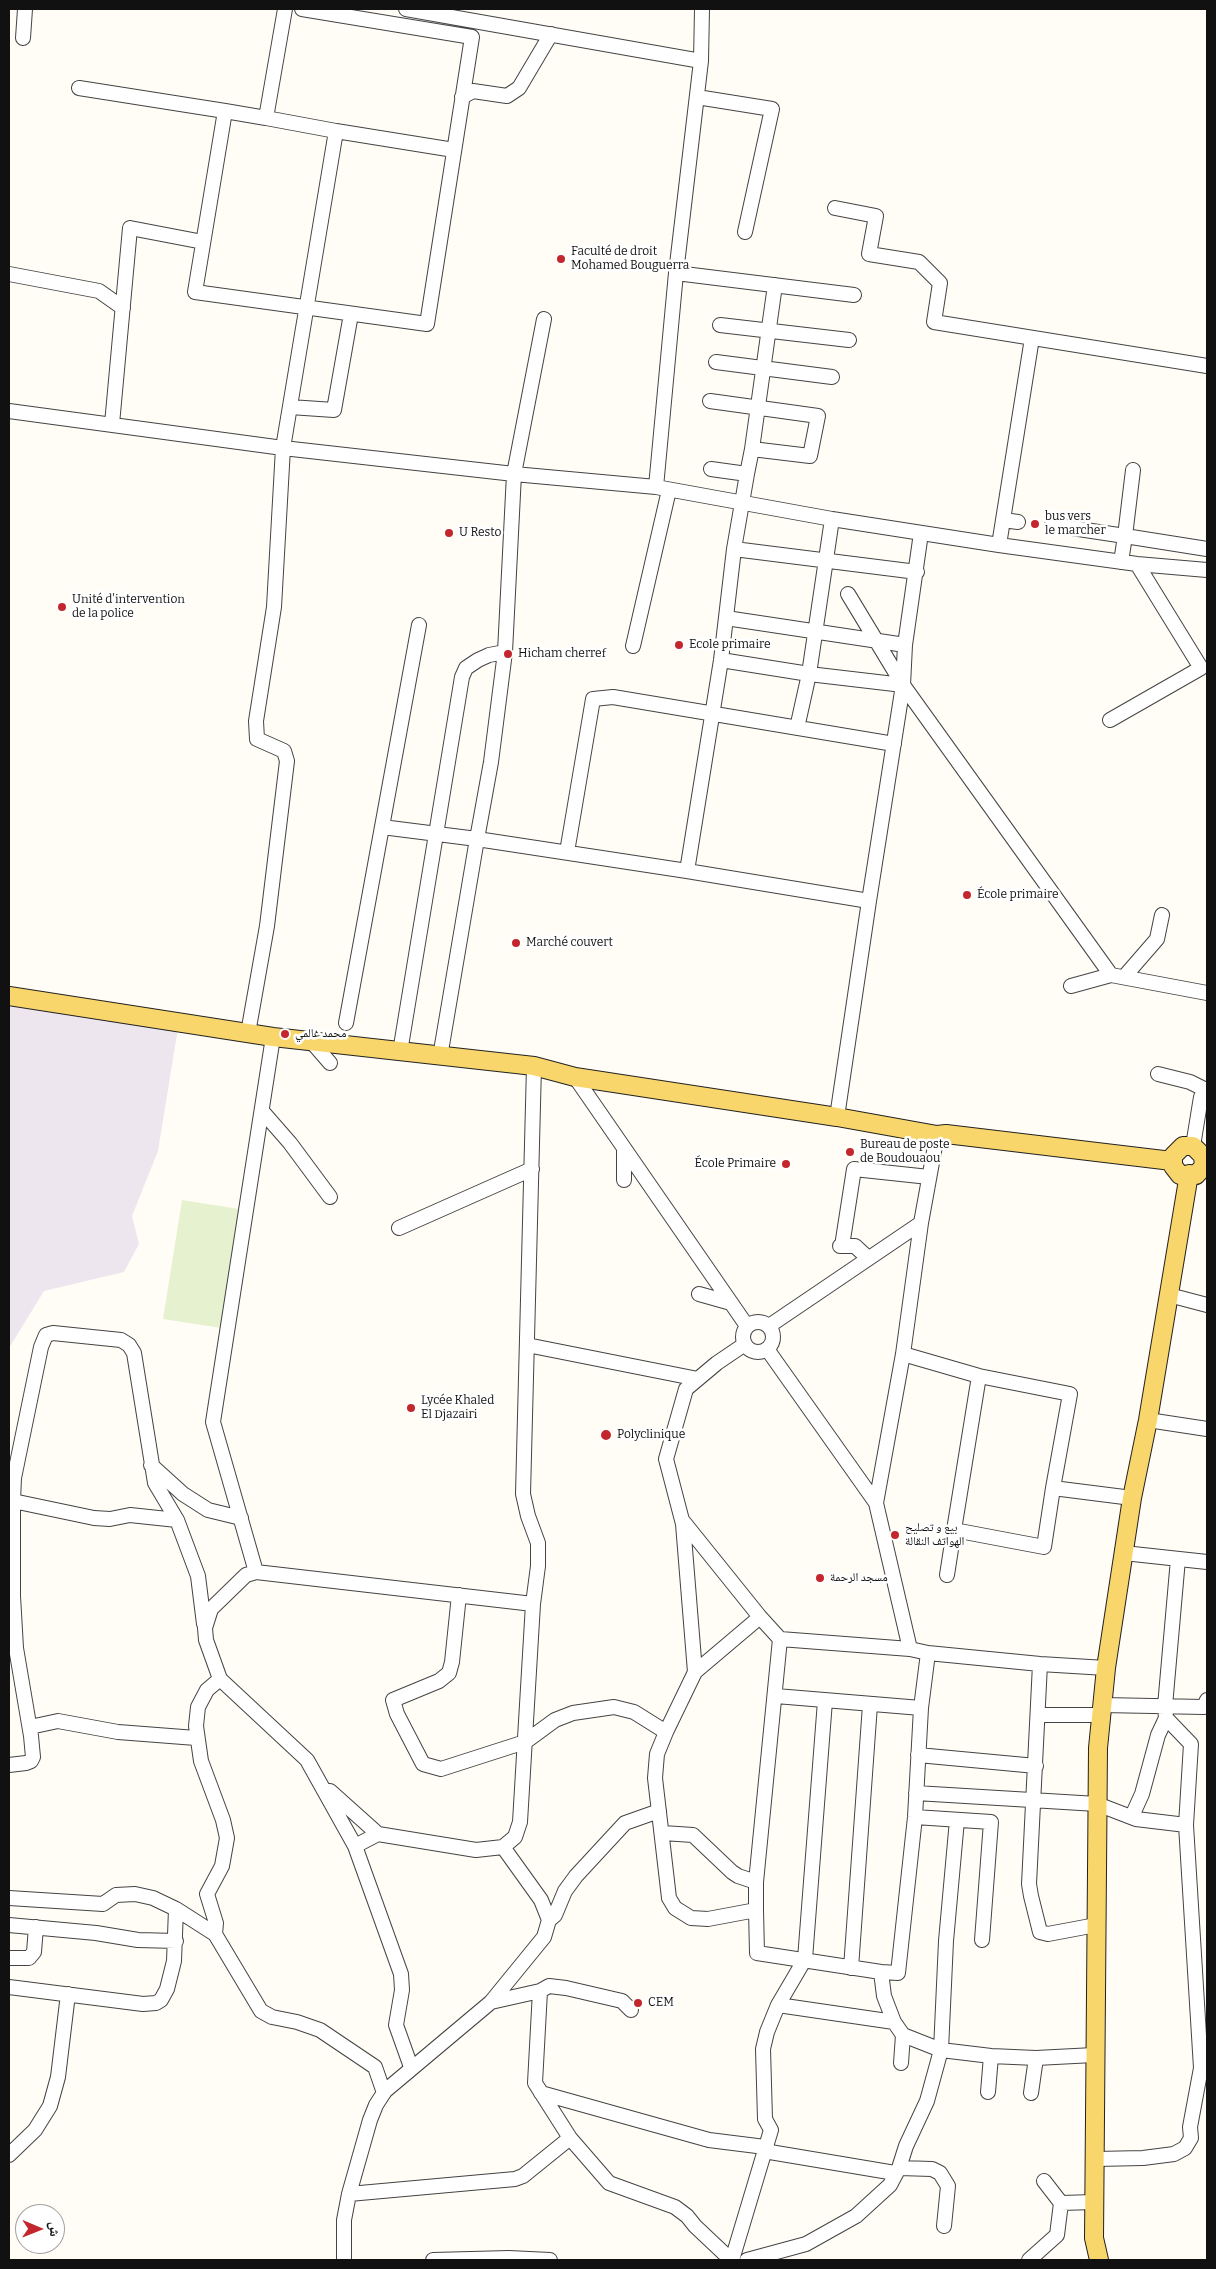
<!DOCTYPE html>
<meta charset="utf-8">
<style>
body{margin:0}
#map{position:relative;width:1216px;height:2269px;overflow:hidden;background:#fffdf5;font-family:Bitter,"Noto Naskh Arabic",serif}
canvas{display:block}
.frame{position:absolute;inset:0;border:10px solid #111;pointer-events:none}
.north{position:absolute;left:15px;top:2204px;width:50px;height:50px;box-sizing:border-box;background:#fff;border:1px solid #a0a0a0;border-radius:50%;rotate:91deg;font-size:14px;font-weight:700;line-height:20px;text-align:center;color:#111}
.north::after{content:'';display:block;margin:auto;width:18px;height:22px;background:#c4262e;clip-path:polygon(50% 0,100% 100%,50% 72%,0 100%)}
</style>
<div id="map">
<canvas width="1216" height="2269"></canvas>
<div class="frame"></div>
<div class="north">ش</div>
</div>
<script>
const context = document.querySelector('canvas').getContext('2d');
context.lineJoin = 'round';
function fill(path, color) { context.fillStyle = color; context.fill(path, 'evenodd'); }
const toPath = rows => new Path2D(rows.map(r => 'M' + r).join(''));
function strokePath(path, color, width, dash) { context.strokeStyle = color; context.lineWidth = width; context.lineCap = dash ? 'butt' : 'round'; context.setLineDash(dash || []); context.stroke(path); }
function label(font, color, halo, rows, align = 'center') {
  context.font = font + ' Bitter,"Noto Naskh Arabic",serif'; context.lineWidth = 5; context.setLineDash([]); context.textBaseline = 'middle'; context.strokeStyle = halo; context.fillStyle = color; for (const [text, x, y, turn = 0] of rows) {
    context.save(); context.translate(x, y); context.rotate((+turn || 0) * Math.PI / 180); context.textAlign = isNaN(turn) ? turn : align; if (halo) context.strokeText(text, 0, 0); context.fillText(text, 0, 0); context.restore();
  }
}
const industrial = toPath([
 [9,1003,178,1028,158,1151,132,1216,139,1244,124,1272,44,1291,9,1348]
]);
const pitch = toPath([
 [182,1200,239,1209,221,1328,163,1319]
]);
const minor = toPath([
 [406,9,701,61,676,273,656,487],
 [23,38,25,9],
 [701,61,702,9],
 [79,88,225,111],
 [462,97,473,91,507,96,519,88,551,34],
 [697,97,772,109,745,232],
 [266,118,225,111,195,292,427,324,472,37,302,9],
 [336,131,454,150],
 [835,208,876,216,869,254,919,262,940,283,934,322,1207,366],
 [676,273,854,295],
 [9,274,99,291,123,308],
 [720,325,849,340],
 [716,362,832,377],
 [710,401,818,416,810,456,752,449,747,474,711,469],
 [290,407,334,410,351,314],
 [9,411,283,448,514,474,656,487,832,519,999,545,1137,564,1207,570],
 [112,424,130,228,203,242],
 [752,449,775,285],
 [1133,470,1125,536,1207,549],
 [1003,520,1018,522],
 [1052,525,1125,536,1121,562],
 [999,545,1032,338],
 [734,549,917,572],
 [848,594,903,685,1111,975],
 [726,618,905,645],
 [633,646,669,490],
 [721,660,809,674,903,685],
 [1110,720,1201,668,1137,564],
 [797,728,809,674,832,519],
 [382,827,477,839,491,762,505,652,514,474,544,319],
 [567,852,593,699,613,697,894,744],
 [687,871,869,901,837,1117],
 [869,901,903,685,905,645,921,533],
 [1124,977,1157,939,1162,915],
 [1071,986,1111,975,1207,993],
 [346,1023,419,625],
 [248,1033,267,926,287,761,284,751,257,739,256,721,274,607,283,448,336,131,266,118,285,9],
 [311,1041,330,1063],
 [400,1052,462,677,466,668,478,660,489,655,505,652],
 [440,1057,477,839,687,871,721,660,734,549,747,474],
 [1158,1074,1190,1082,1206,1090],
 [575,1077,747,1326],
 [262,1111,290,1143,330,1197],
 [1193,1146,1201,1097,1207,1089],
 [624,1180,624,1149],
 [399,1228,532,1169],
 [840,1246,855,1246,868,1258],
 [842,1246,854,1169,929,1177],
 [699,1294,731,1303],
 [1169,1295,1207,1305],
 '743 1337a15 15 0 1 1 30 0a15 15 0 1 1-30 0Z',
 [769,1326,921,1223],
 [527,1345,698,1379],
 [767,1349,876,1503,910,1649],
 [903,1354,979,1376,1070,1394,1053,1488,1132,1498],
 [979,1376,954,1530,1044,1547,1053,1488],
 [1148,1420,1207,1429],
 [151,1465,183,1494,208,1510,241,1518],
 [13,1501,94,1518,110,1519,130,1515,177,1520],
 [876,1503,903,1354,921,1223,937,1135],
 [682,1520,760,1617,780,1639,910,1649,928,1653,1040,1664,1106,1668],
 [1124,1553,1207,1562],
 [256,1572,213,1422,273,1037],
 [947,1575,954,1530],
 [459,1595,452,1662,449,1673,439,1681,393,1700,397,1714,423,1764,441,1769,525,1742,555,1720,573,1713,614,1707,634,1712,666,1732,657,1754,655,1778,669,1898,675,1908,691,1918,708,1919,756,1910,757,1953,881,1972],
 [928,1653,921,1708,915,1817,898,1973,881,1972,884,1996,894,2022,903,2035,941,2050,991,2056,1036,2058,1094,2055],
 [1040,1664,1029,1884,1031,1896,1040,1932,1048,1934,1096,1925],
 [695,1672,760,1617],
 [776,1696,921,1708],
 [1102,1705,1204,1707,1207,1700],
 [1038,1715,1101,1715],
 [30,1727,58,1721,118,1732,196,1738],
 [666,1732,695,1672,683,1524,666,1459,686,1389,717,1363,745,1344],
 [918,1755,1036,1766],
 [9,1765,26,1763,31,1761,33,1757,31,1736,16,1648,13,1596,13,1501,14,1478,41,1347,46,1335,53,1333,121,1340,129,1345,134,1353,155,1483,177,1520,198,1576,204,1624],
 [330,1791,378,1834],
 [916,1793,1097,1804,1136,1819,1186,1825],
 [1132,1816,1142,1794,1158,1735,1166,1718],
 [915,1817,991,1822,982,1940],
 [663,1833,693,1835,732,1872,738,1876,756,1882],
 [355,1846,378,1834,476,1850,503,1847,515,1837,520,1822,533,1604,538,1566,538,1543,528,1516,523,1494,534,1066],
 [9,1898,103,1904,116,1895,135,1894,153,1898,176,1909,215,1934,261,2011,272,2017,297,2022,320,2030,375,2067,384,2093],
 [756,1910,756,1882,780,1639],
 [549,1920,555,1915,565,1891,576,1876,625,1823,659,1811],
 [9,1925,96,1933,138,1940,176,1941],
 [215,1934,216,1923,207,1894,222,1866,227,1838,223,1820,201,1761,196,1726,198,1707,207,1690,220,1679],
 [9,1958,29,1958,34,1952,36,1927],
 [851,1968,870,1705],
 [9,1987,143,2004,156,2003,161,2000,167,1989,174,1961,176,1909],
 [540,1991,549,1986,566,1988,622,2001,631,2010],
 [491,2002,544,1937,549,1920,541,1900,503,1847],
 [778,2005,805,1959,825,1701],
 [901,2063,903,2035],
 [411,2067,396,2025,402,1990,401,1974,355,1846,307,1760,220,1679,206,1640,205,1628,211,1609,246,1575,256,1572,533,1604],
 [988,2092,991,2056],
 [541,2093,709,2140,765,2147],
 [1031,2093,1036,2058],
 [764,2151,895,2173],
 [9,2155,35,2130,50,2106,58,2077,68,1994],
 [1096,2159,1143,2158,1174,2154,1185,2148,1191,2138,1190,2127,1201,2068,1186,1825,1191,1744,1166,1718,1165,1706,1178,1559],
 [899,2168,932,2169,940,2173,948,2186,944,2226],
 [1044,2181,1061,2203,1094,2202],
 [349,2194,515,2179,523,2176,570,2138],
 [344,2260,344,2220,349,2194,370,2120,376,2105,385,2091,491,2002,540,1991,535,2083,570,2138,609,2183,675,2207,687,2216,695,2226,731,2260],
 [433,2260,509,2258,550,2260],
 [732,2260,771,2130,765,2119,763,2049,767,2032,778,2005,894,2022],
 [747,2260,806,2244,856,2216,890,2185,899,2168,906,2146,927,2101,941,2050,946,1941,957,1820],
 [1029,2260,1057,2235,1061,2203]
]);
const major = toPath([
 [9,996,273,1037,534,1066,575,1077,837,1117,937,1135,946,1134,1172,1161],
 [1183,1146,1193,1146,1203,1156,1204,1166,1196,1175,1189,1174,1185,1177,1180,1175,1173,1166,1173,1156,1183,1146],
 [1099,2260,1094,2238,1098,1748,1106,1668,1132,1498,1148,1420,1189,1174]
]);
const markers = [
 [561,259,5,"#c4262e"],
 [1035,524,5,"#c4262e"],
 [449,533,5,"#c4262e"],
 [62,607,5,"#c4262e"],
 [679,645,5,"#c4262e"],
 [508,654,5,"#c4262e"],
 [967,895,5,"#c4262e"],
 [516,943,5,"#c4262e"],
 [285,1034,5,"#c4262e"],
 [850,1152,5,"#c4262e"],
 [786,1164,5,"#c4262e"],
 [411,1408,5,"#c4262e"],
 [606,1435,6,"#c4262e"],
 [895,1535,5,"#c4262e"],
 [820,1578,5,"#c4262e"],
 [638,2003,5,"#c4262e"]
];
const poiNames = [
 ["Faculté de droit",571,252],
 ["Mohamed Bouguerra",571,266],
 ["bus vers",1045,517],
 ["le marcher",1045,531],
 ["U Resto",459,533],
 ["Unité d'intervention",72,600],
 ["de la police",72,614],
 ["Ecole primaire",689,645],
 ["Hicham cherref",518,654],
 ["École primaire",977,895],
 ["Marché couvert",526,943],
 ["محمد غالمي",295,1034],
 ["Bureau de poste",860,1145],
 ["de Boudouaou",860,1159],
 ["École Primaire",776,1164,"right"],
 ["Lycée Khaled",421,1401],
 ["El Djazairi",421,1415],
 ["Polyclinique",617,1435],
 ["بيع و تصليح",905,1528],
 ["الهواتف النقالة",905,1542],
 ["مسجد الرحمة",830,1578],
 ["CEM",648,2003]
];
fill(industrial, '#eee6ef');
fill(pitch, '#e6f2cf');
strokePath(minor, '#444', 16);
strokePath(major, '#222', 20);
strokePath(minor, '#fff', 14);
strokePath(major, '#f9d66b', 18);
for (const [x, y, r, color] of markers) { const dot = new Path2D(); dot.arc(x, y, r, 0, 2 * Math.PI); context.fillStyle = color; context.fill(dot); strokePath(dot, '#fff', 2); }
label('12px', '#111', '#fff', poiNames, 'left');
</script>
